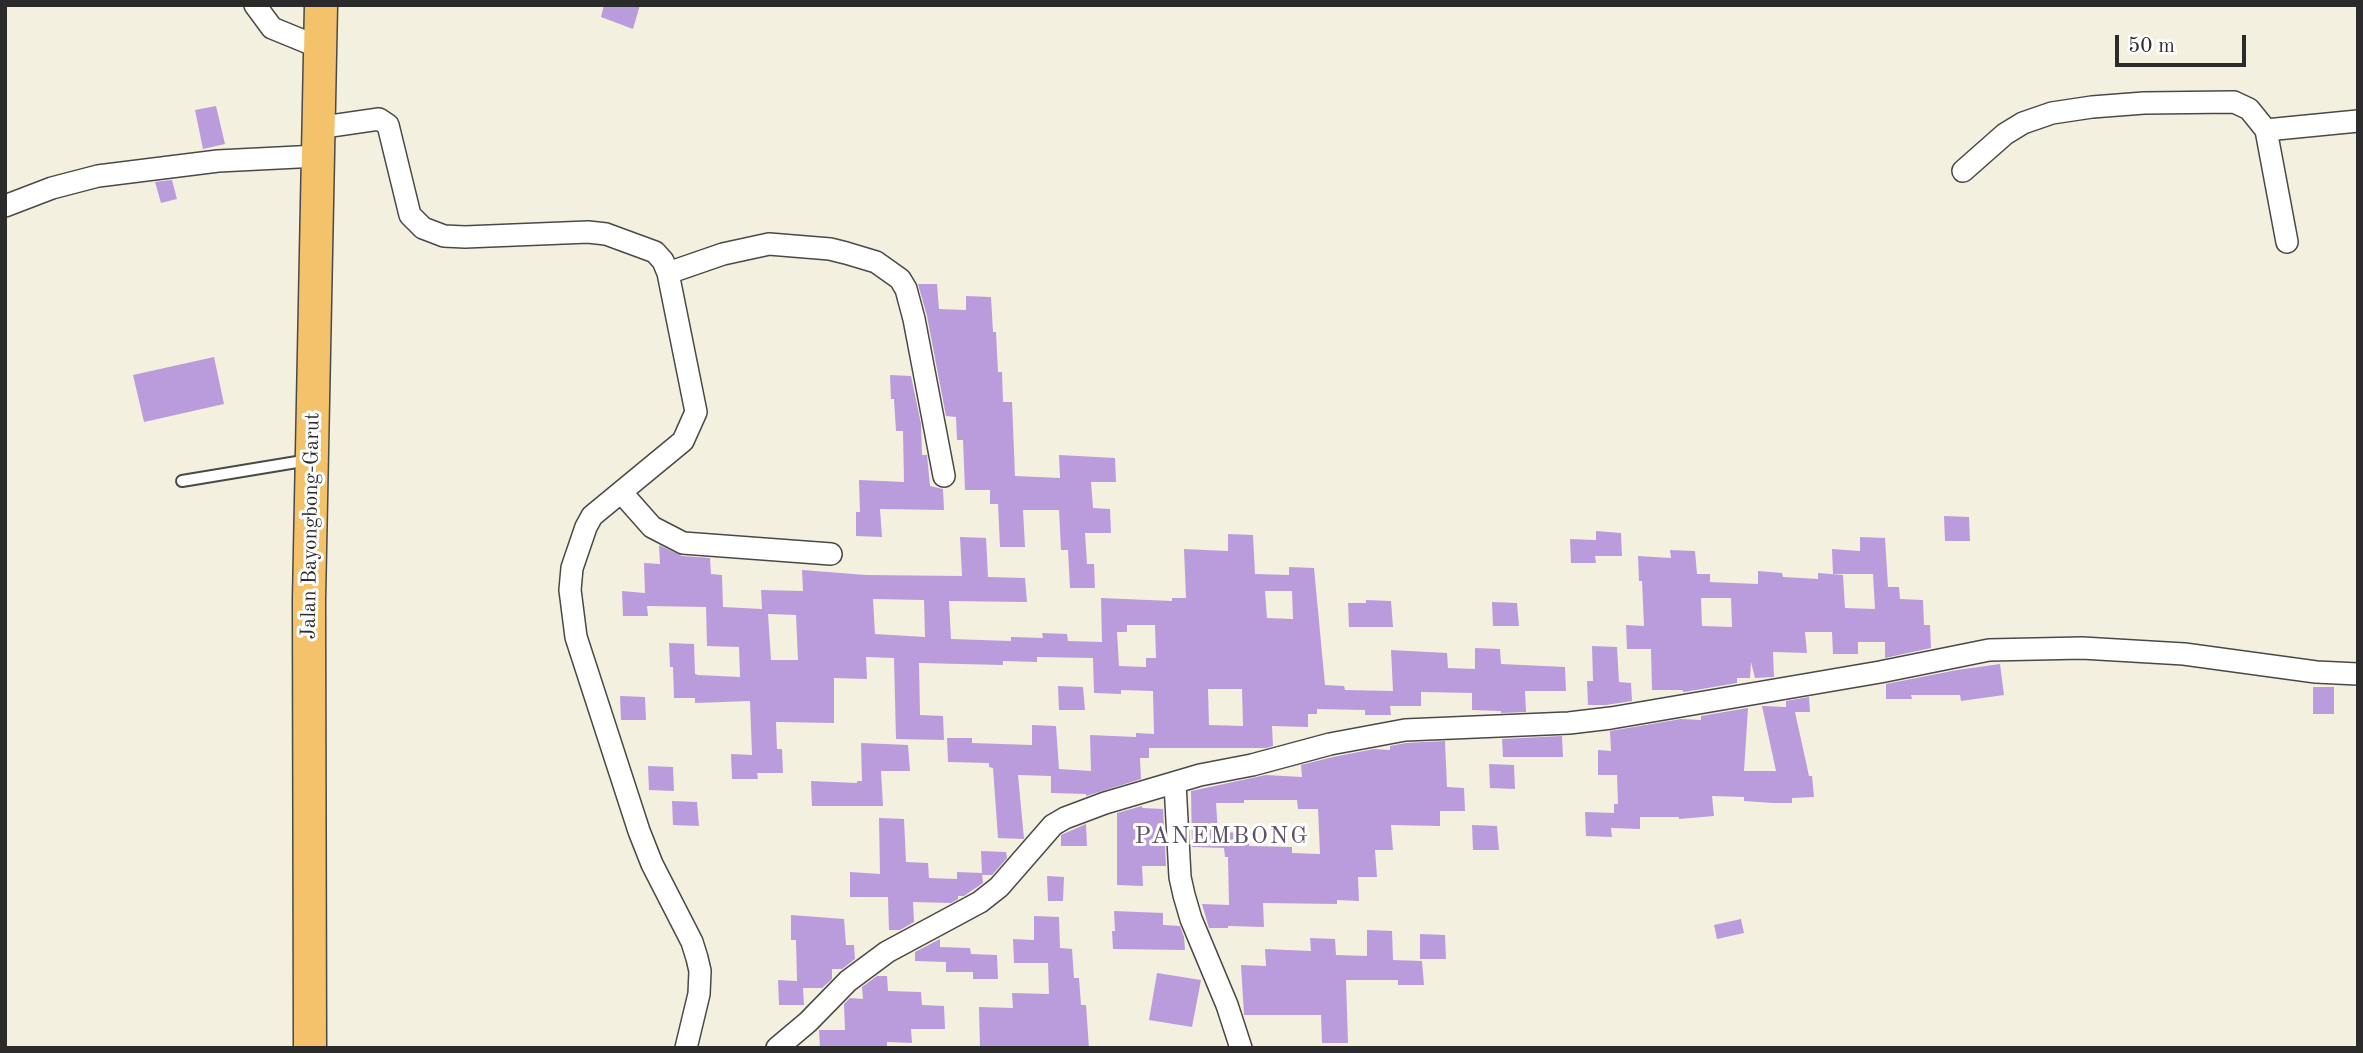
<!DOCTYPE html>
<style>
body{margin:0}
#map{position:relative;width:2363px;height:1053px;overflow:hidden;background:#f4f0df;font-family:"Old Standard TT",serif}
canvas{display:block}
.frame{position:absolute;inset:0;border:7px solid #2b2b2b;pointer-events:none}
.scale{position:absolute;left:2115px;top:35px;width:131px;height:32px;box-sizing:border-box;border:4px solid #2b2b2b;border-top:0;padding-left:9px;font-size:21px;line-height:24px;white-space:nowrap;color:#2b2b2b;-webkit-text-stroke:5px #fff;paint-order:stroke}
</style>
<div id="map">
<canvas width="2363" height="1053"></canvas>
<div class="frame"></div>
<div class="scale">50 m</div>
</div>
<script>
const context = document.querySelector('canvas').getContext('2d');
context.lineJoin = 'round';
function fill(path, color) { context.fillStyle = color; context.fill(path, 'evenodd'); }
const toPath = rows => new Path2D(rows.map(r => 'M' + r).join(''));
function strokePath(path, color, width, dash) { context.strokeStyle = color; context.lineWidth = width; context.lineCap = dash ? 'butt' : 'round'; context.setLineDash(dash || []); context.stroke(path); }
function label(font, color, halo, rows, align = 'center') {
  context.font = font + ' "Old Standard TT",serif'; context.lineWidth = 6; context.setLineDash([]); context.textBaseline = 'middle'; context.strokeStyle = halo; context.fillStyle = color; for (const [text, x, y, turn = 0] of rows) {
    context.save(); context.translate(x, y); context.rotate((+turn || 0) * Math.PI / 180); context.textAlign = isNaN(turn) ? turn : align; if (halo) context.strokeText(text, 0, 0); context.fillText(text, 0, 0); context.restore();
  }
}
const building = toPath([
 [604,5,640,5,633,29,601,17],
 [216,106,225,144,203,149,195,110],
 [172,180,177,199,161,203,155,182],
 [918,284,937,284,939,309,966,310,966,296,991,297,993,332,996,332,998,372,1002,372,1003,402,1012,402,1015,476,1060,478,1059,455,1115,458,1116,482,1091,482,1093,508,1110,509,1111,533,1085,533,1087,564,1094,564,1095,588,1070,588,1068,550,1061,550,1059,510,1023,510,1025,547,1000,547,998,504,990,504,990,490,965,490,963,440,957,440,956,417,946,416,927,316],
 [214,357,224,404,144,422,133,375],
 [890,375,911,376,921,424,922,455,927,455,930,486,943,489,944,510,880,509,882,537,856,536,856,512,860,512,859,480,904,482,903,431,896,431,894,399,891,399],
 [1944,516,1969,517,1970,541,1945,541],
 [1596,531,1621,533,1622,556,1595,556,1596,563,1571,563,1570,539,1596,540],
 [1228,534,1253,535,1255,574,1289,575,1289,567,1314,568,1325,685,1344,686,1345,690,1393,691,1391,650,1447,653,1448,668,1475,669,1475,648,1500,649,1501,664,1565,667,1566,691,1525,691,1526,712,1501,713,1501,711,1472,710,1472,693,1421,692,1421,706,1390,706,1391,715,1365,715,1365,710,1317,709,1317,714,1308,714,1308,727,1272,726,1273,746,1266,748,1149,748,1149,758,1140,758,1141,779,1086,796,1086,794,1051,793,1051,776,1018,775,1024,839,998,838,993,768,989,767,989,763,948,762,947,738,972,738,972,743,1032,745,1032,725,1056,726,1059,769,1091,771,1090,735,1136,737,1136,733,1154,734,1153,691,1121,690,1121,694,1094,693,1093,658,1037,657,1037,662,1003,661,1003,665,919,663,920,715,943,716,944,740,896,739,894,658,866,657,867,679,834,678,834,723,776,722,777,749,782,749,783,773,757,773,758,779,732,779,731,754,752,755,750,701,695,703,695,698,674,698,673,667,670,667,669,643,694,644,695,674,698,675,740,677,739,647,707,646,706,607,647,606,648,616,623,616,622,591,645,593,644,563,660,564,659,545,682,556,710,558,711,574,722,575,723,607,762,609,761,590,803,591,802,570,866,575,962,576,960,537,986,538,988,577,1025,578,1027,602,949,601,951,639,1011,641,1011,637,1043,638,1042,633,1067,634,1068,641,1102,642,1101,598,1172,601,1172,598,1186,598,1184,549,1228,551],
 [1265,591,1292,591,1293,619,1267,618],
 [873,599,924,600,925,637,875,634],
 [768,614,796,615,798,660,771,660],
 [1127,625,1155,625,1156,658,1146,658,1146,667,1119,666,1117,632,1127,632],
 [1208,689,1242,689,1243,726,1209,725],
 [1860,537,1885,538,1888,587,1899,587,1900,599,1923,600,1924,625,1930,625,1931,648,1885,658,1885,642,1858,642,1858,654,1833,654,1832,632,1805,632,1807,653,1773,652,1774,677,1755,678,1751,662,1750,678,1737,678,1737,683,1684,692,1682,690,1652,690,1651,649,1627,649,1626,625,1644,626,1642,581,1639,581,1638,556,1671,558,1670,550,1695,551,1697,574,1710,574,1710,582,1758,584,1758,571,1782,573,1783,577,1818,579,1818,573,1843,575,1845,608,1875,609,1873,574,1833,574,1832,549,1860,551],
 [1701,598,1731,598,1732,627,1702,626],
 [1366,600,1391,601,1393,627,1349,627,1348,603,1366,603],
 [1492,602,1517,603,1519,626,1493,626],
 [1592,646,1617,647,1619,682,1631,683,1632,701,1606,705,1588,705,1587,681,1593,681],
 [2000,664,2004,695,1961,701,1960,695,1911,695,1912,699,1886,699,1886,684,1957,670],
 [1058,686,1083,687,1085,710,1059,710],
 [2313,687,2334,687,2334,714,2313,714],
 [620,696,645,697,646,720,621,720],
 [1809,697,1810,712,1795,712,1809,776,1812,776,1814,797,1792,798,1792,803,1773,803,1744,801,1744,797,1712,796,1714,816,1679,819,1679,817,1640,817,1640,829,1611,828,1612,837,1586,836,1585,812,1614,813,1614,804,1618,804,1617,775,1598,775,1598,750,1611,751,1610,731,1681,719,1701,720,1701,716,1748,708,1744,771,1776,771,1762,706,1786,707,1786,701],
 [1562,736,1563,757,1503,757,1502,739],
 [1445,741,1447,787,1464,788,1465,811,1440,811,1440,826,1391,825,1393,850,1375,850,1377,877,1358,877,1359,901,1337,900,1337,904,1263,903,1264,927,1228,926,1228,928,1209,928,1202,904,1229,905,1228,857,1225,857,1224,848,1192,847,1191,791,1266,775,1302,777,1301,765,1333,757,1374,749,1390,750,1390,746,1406,743],
 [1244,800,1297,800,1298,809,1318,809,1320,854,1292,853,1292,847,1249,846,1249,833,1218,832,1216,803,1244,803],
 [861,743,908,745,910,771,881,771,883,806,812,806,811,781,857,783,857,781,862,781],
 [1489,764,1514,765,1515,789,1490,788],
 [648,766,673,767,674,791,649,790],
 [672,801,697,802,699,826,673,825],
 [1142,806,1142,808,1163,809,1166,866,1142,866,1143,886,1117,885,1117,813],
 [879,818,904,819,906,862,928,863,929,878,957,879,957,872,982,873,983,883,964,896,958,896,958,899,951,903,913,902,914,922,900,930,889,930,888,897,850,897,850,872,880,874],
 [1086,824,1087,846,1061,846,1061,835],
 [1472,825,1497,826,1499,850,1473,850],
 [981,851,1006,852,1007,858,992,875,982,875],
 [1047,876,1064,877,1063,901,1048,901],
 [1114,911,1163,913,1163,925,1180,926,1184,937,1185,950,1113,949,1112,931,1115,931],
 [791,915,844,919,846,945,854,945,855,959,842,969,832,969,832,979,822,988,803,988,804,1005,779,1005,778,980,797,981,796,940,791,940],
 [1034,916,1059,917,1060,948,1072,949,1074,978,1079,978,1081,1005,1086,1005,1089,1048,980,1048,979,1007,1013,1008,1012,993,1049,994,1048,963,1014,963,1013,939,1034,940],
 [1741,919,1744,933,1717,939,1714,925],
 [1367,930,1392,931,1393,960,1422,961,1424,985,1398,985,1398,980,1346,980,1348,1043,1322,1043,1321,1015,1244,1015,1241,965,1266,966,1265,949,1311,951,1310,938,1335,939,1336,955,1367,956],
 [1420,934,1445,935,1446,959,1420,959],
 [940,939,940,947,970,948,971,954,997,955,998,979,973,979,973,972,946,972,946,962,915,961,915,952],
 [1157,973,1201,980,1192,1027,1149,1020],
 [877,976,887,976,888,991,921,992,922,1005,944,1006,945,1029,911,1029,912,1043,887,1042,887,1048,820,1048,819,1030,845,1030,844,1004,850,998,863,999,862,987]
]);
const service = toPath([
 [182,481,309,460]
]);
const minor = toPath([
 [255,5,272,28,321,48],
 [317,128,379,119,388,125,410,215,423,228,444,236,465,237,588,232,606,234,655,252,663,261,668,273,696,412,683,441,592,516,586,527,572,568,570,590,576,637,639,831,652,864,692,942,697,958,700,971,699,994,686,1048],
 [1963,171,2005,134,2023,123,2052,113,2092,107,2144,103,2234,102,2249,109,2266,130],
 [5,206,52,188,98,176,218,161,318,156],
 [2287,242,2266,130,2358,121],
 [668,273,723,254,769,244,830,249,846,253,876,262,900,279,906,289,914,319,944,476],
 [621,492,652,527,683,543,831,554],
 [1175,783,1180,877,1184,895,1191,919,1227,1005,1241,1048],
 [777,1048,808,1022,848,981,887,952,980,902,999,887,1053,825,1065,818,1105,803,1200,775,1252,765,1330,744,1405,730,1569,723,1611,718,1880,672,1989,650,2082,648,2184,654,2316,672,2358,674]
]);
const primary = toPath([
 [310,1048,309,599,321,5]
]);
const streetNames = [
 ["Jalan Bayongbong-Garut",311,526,-89]
];
const quarterNames = [
 ["PANEMBONG",1222,837]
];
fill(building, '#ba9cdd');
strokePath(service, '#494946', 14);
strokePath(minor, '#494946', 24);
strokePath(primary, '#494946', 35);
strokePath(service, '#fff', 10);
strokePath(minor, '#fff', 21);
strokePath(primary, '#f3c26a', 32);
label('21px', '#2b2b2b', '#fff', streetNames);
context.letterSpacing = '2px';
label('24px', '#5d5369', '#fff', quarterNames);
context.letterSpacing = '0px';
</script>
